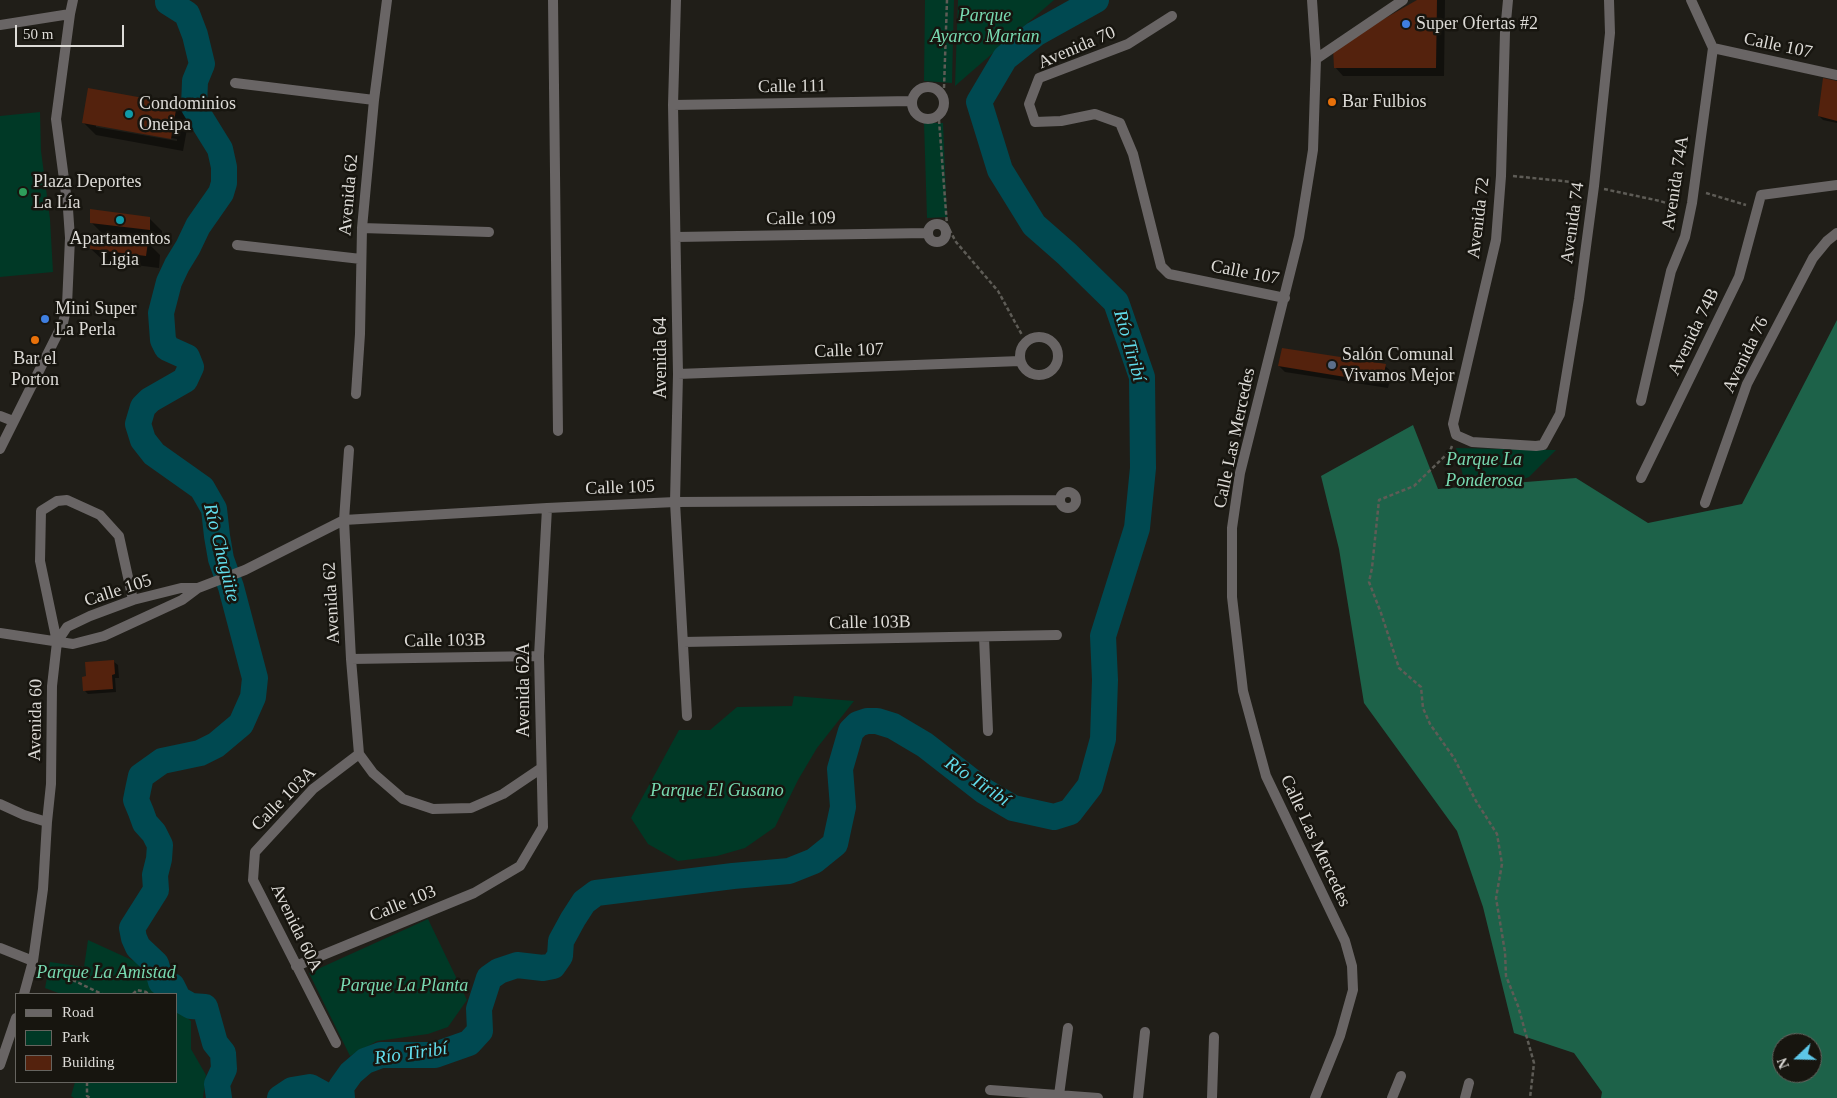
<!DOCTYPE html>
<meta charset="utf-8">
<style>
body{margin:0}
#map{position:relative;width:1837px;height:1098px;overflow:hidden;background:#201e18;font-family:Georgia,serif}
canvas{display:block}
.legend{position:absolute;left:15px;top:993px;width:162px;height:90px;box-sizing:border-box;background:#17150f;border:1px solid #66645f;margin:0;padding:6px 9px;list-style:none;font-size:15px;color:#dddbd7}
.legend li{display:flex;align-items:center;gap:10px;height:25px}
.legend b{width:25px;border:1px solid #66645f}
.north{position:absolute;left:1772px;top:1033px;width:50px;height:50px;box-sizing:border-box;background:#17150f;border:1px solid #66645f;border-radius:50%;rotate:249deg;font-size:14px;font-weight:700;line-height:20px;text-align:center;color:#dddbd7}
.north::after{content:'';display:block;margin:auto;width:18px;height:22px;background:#5dc7e8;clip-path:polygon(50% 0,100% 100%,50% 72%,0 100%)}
.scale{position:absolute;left:15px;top:25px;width:109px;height:22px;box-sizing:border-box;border:2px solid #dddbd7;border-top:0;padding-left:6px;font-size:15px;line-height:18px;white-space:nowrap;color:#dddbd7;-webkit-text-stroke:4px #17150f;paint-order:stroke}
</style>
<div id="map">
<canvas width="1837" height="1098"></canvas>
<ul class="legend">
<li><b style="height:6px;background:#696565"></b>Road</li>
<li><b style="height:14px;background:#003926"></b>Park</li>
<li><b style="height:14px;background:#54220d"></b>Building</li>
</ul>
<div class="north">N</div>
<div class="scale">50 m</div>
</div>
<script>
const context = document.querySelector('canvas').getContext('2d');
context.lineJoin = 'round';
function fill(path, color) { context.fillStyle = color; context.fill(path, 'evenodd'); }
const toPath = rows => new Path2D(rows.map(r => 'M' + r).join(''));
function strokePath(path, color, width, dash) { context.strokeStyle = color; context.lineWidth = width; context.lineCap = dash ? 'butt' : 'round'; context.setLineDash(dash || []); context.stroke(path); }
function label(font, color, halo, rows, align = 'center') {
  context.font = font + ' Georgia,serif'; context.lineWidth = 5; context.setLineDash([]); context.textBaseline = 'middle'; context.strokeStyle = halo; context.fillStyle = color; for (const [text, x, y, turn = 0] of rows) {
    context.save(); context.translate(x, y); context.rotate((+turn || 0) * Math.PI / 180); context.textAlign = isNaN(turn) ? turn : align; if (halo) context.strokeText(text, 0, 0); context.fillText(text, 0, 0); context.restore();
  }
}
const green = toPath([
 [925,0,954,0,952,83,924,81],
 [958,0,1054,0,955,86],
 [40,112,41,151,50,219,53,272,0,277,0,116],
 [924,123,943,123,947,217,927,218],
 [1456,448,1556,450,1529,477,1469,499],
 [794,696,854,701,817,748,798,780,775,827,745,848,717,856,678,861,648,844,631,818,679,730,710,730,737,707,792,706],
 [428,919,467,1000,448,1027,428,1034,377,1041,350,1056,309,973],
 [88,940,145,966,163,994,61,994,45,988,50,962,84,967],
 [176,1009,191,1021,191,1049,206,1075,203,1098,74,1098,71,1096,75,1082,176,1082]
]);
const forest = toPath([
 [1837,320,1837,1098,1601,1098,1602,1092,1574,1053,1514,1033,1483,907,1457,831,1364,703,1339,549,1321,476,1413,425,1438,489,1576,478,1648,523,1742,504],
 [1782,1043,1812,1043,1812,1073,1782,1073]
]);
const shadow = toPath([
 [1420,0,1445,0,1444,76,1343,76,1335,67],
 [1837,83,1837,123,1823,120,1819,116],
 [176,105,189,118,183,151,96,135,83,122],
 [96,124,177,139,177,141,96,127],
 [149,218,162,231,162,242,145,240,160,255,159,268,104,261,91,249,107,238,92,223],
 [1279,366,1385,366,1392,372,1388,388,1285,372],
 [114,662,118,665,119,678,115,678,116,692,88,694,85,691]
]);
const river = toPath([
 [168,0,168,2,187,14,195,35,202,64,195,81,194,107,220,149,224,167,224,183,221,193,198,226,188,247,177,265,169,282,161,313,163,340,167,348,187,357,191,367,185,380,150,400,143,407,138,424,143,440,154,454,202,488,214,509,217,536,221,559,231,587,255,678,253,697,241,724,216,745,200,753,162,761,141,776,138,790,136,800,141,812,145,823,154,833,160,845,159,859,155,875,156,890,132,928,134,938,138,947,156,964,161,982,172,986,176,994],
 [176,996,177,998,191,1006,205,1007,215,1043,223,1053,224,1069,217,1084,219,1098],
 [280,1098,292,1090,310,1087,330,1098],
 [342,1098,341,1087,351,1073,365,1061,381,1055,435,1055,469,1043,480,1031,479,1009,489,978,499,971,517,965,543,968,553,966,560,956,561,941,573,919,584,902,596,893,733,876,789,871,814,861,835,844,843,807,840,769,851,731,858,724,867,721,877,721,893,726,925,745,984,791,1013,808,1054,817,1070,812,1090,786,1103,739,1105,680,1103,636,1137,528,1143,468,1142,377,1116,302,1067,254,1034,225,1000,170,979,102,1005,58,1035,34,1096,0]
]);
const building = toPath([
 [1417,0,1437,0,1436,68,1334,68,1333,48],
 [1823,78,1837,81,1837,121,1818,116],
 [88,88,177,104,171,139,82,123],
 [90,209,150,217,150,230,90,223],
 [91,235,148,242,146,256,90,249],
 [1282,348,1386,364,1382,383,1278,366],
 [114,660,115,674,112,675,113,689,83,691,82,677,86,676,85,662]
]);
const path = toPath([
 [944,88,947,0],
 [939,120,947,225,956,242,998,291,1022,335],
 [1513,176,1582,183],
 [1604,189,1660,201,1679,207],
 [1706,193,1746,205],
 [1452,446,1450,451,1414,486,1379,500,1372,568,1369,582,1381,613,1399,668,1421,687,1423,708,1430,724,1454,758,1476,801,1497,834,1502,864,1496,898,1505,952,1506,976,1518,1006,1534,1063,1530,1098],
 [43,966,102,994],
 [133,994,137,990,146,992,148,994],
 [87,1082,87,1096,90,1098]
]);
const street = toPath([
 [553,0,558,431],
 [676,0,673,105,678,374,675,502,687,716],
 [1312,0,1316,59,1313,150,1299,237,1240,473,1232,528,1232,597,1243,691,1266,776,1345,941,1352,966,1353,990,1340,1036,1315,1098],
 [1508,0,1505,32,1501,176,1496,240,1453,424,1456,435,1472,442,1536,446,1543,445,1560,414,1579,299,1594,186,1610,33,1609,0],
 [1172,16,1128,44,1039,78,1029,104,1035,122,1061,121,1095,114,1120,123,1133,154,1161,266,1169,274,1285,298],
 [0,25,70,14],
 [1713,48,1837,75],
 [1316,59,1403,0],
 [235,83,374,100],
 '912 103a16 16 0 1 1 32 0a16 16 0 1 1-32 0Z',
 [673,105,912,101],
 '928 233a9 9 0 1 1 18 0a9 9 0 1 1-18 0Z',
 [362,228,489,232],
 [676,237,927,233],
 [237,245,361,259],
 '1020 356a19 19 0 1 1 38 0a19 19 0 1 1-38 0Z',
 [678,374,1020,361],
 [356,394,360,334,362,228,374,100,387,0],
 [1641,401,1671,271,1685,237,1692,203,1713,48,1691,0],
 [0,416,13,421],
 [0,449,63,323,67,305,70,238,68,209,56,119,70,14,73,0],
 [349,450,344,520,351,659,359,754],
 [1641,478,1739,277,1761,195,1837,185],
 '1060 500a8 8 0 1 1 16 0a8 8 0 1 1-16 0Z',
 [1705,503,1747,384,1813,258,1827,241,1837,233],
 [0,633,73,644,104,636,182,600,198,588,245,570,344,520,547,508,675,502,1059,500],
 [984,637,988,731],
 [57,642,67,627,90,616,133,600,181,588,198,588],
 [683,642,1057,635],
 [351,659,539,656],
 [359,754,373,773,403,799,433,809,471,808,503,794,540,769],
 [0,804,24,815,47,822],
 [0,948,33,961],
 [296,966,474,893,520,866,543,827,539,656,547,508],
 [24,994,33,961,43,889,47,822,51,784,52,686,57,642,40,561,41,511,57,501,67,500,100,515,119,536,133,600],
 [336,1043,253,880,255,852,313,789,359,754],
 [0,1065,16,1018],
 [990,1090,1098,1098],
 [1059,1095,1068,1028],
 [1138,1098,1145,1032],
 [1212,1098,1214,1037],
 [1392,1098,1401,1076],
 [1465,1098,1469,1083]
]);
const markers = [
 [1406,24,5,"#3f7fe0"],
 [1332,102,5,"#e8710a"],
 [129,114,5,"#0f9aa8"],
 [23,192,5,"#2e9e5b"],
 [120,220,5,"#0f9aa8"],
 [45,319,5,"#3f7fe0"],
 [35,340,5,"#e8710a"],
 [1332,365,5,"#5c6f8a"]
];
const parkNames = [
 ["Parque",985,16],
 ["Ayarco Marian",985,37],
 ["Parque La",1484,460],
 ["Ponderosa",1484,481],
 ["Parque El Gusano",717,791],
 ["Parque La Amistad",106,973],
 ["Parque La Planta",404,986]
];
const poiNames = [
 ["Super Ofertas #2",1416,24],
 ["Bar Fulbios",1342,102],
 ["Condominios",139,104],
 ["Oneipa",139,125],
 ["Plaza Deportes",33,182],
 ["La Lía",33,203],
 ["Apartamentos",120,239,"center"],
 ["Ligia",120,260,"center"],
 ["Mini Super",55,309],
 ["La Perla",55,330],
 ["Salón Comunal",1342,355],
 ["Vivamos Mejor",1342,376],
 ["Bar el",35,359,"center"],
 ["Porton",35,380,"center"]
];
const streetNames = [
 ["Calle 107",1778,46,12],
 ["Avenida 70",1077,48,-23],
 ["Calle 111",792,87,-1],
 ["Avenida 74A",1676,183,-81],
 ["Avenida 62",349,195,-85],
 ["Avenida 72",1479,218,-83],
 ["Calle 109",801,219,-1],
 ["Avenida 74",1573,223,-82],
 ["Calle 107",1245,273,11],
 ["Avenida 74B",1694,332,-64],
 ["Calle 107",849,351,-2],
 ["Avenida 76",1746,355,-64],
 ["Avenida 64",661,358,-90],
 ["Calle Las Mercedes",1235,438,-78],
 ["Calle 105",620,488,-2],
 ["Calle 105",118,591,-18],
 ["Avenida 62",332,603,-93],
 ["Calle 103B",870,623,-1],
 ["Calle 103B",445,641,-1],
 ["Avenida 62A",524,690,-90],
 ["Avenida 60",36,720,-89],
 ["Calle 103A",284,799,-45],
 ["Calle Las Mercedes",1315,841,65],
 ["Calle 103",403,904,-22],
 ["Avenida 60A",296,928,64]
];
const waterNames = [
 ["Río Tiribí",1129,346,74],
 ["Río Chagüite",221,553,76],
 ["Río Tiribí",977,782,34],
 ["Río Tiribí",411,1054,-8]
];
fill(green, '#003926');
fill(forest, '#1d6249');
fill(shadow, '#0007');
strokePath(river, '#004951', 26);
fill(building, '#54220d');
strokePath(path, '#5e5c56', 2.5, [4, 2.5]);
strokePath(street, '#696565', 10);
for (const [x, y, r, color] of markers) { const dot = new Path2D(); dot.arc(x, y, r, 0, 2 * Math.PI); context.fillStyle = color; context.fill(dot); strokePath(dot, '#17150f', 2); }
label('italic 18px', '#78dab1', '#17150f', parkNames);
label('18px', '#dddbd7', '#17150f', poiNames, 'left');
label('18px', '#dddbd7', '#17150f', streetNames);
label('italic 19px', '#61dceb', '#17150f', waterNames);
</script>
